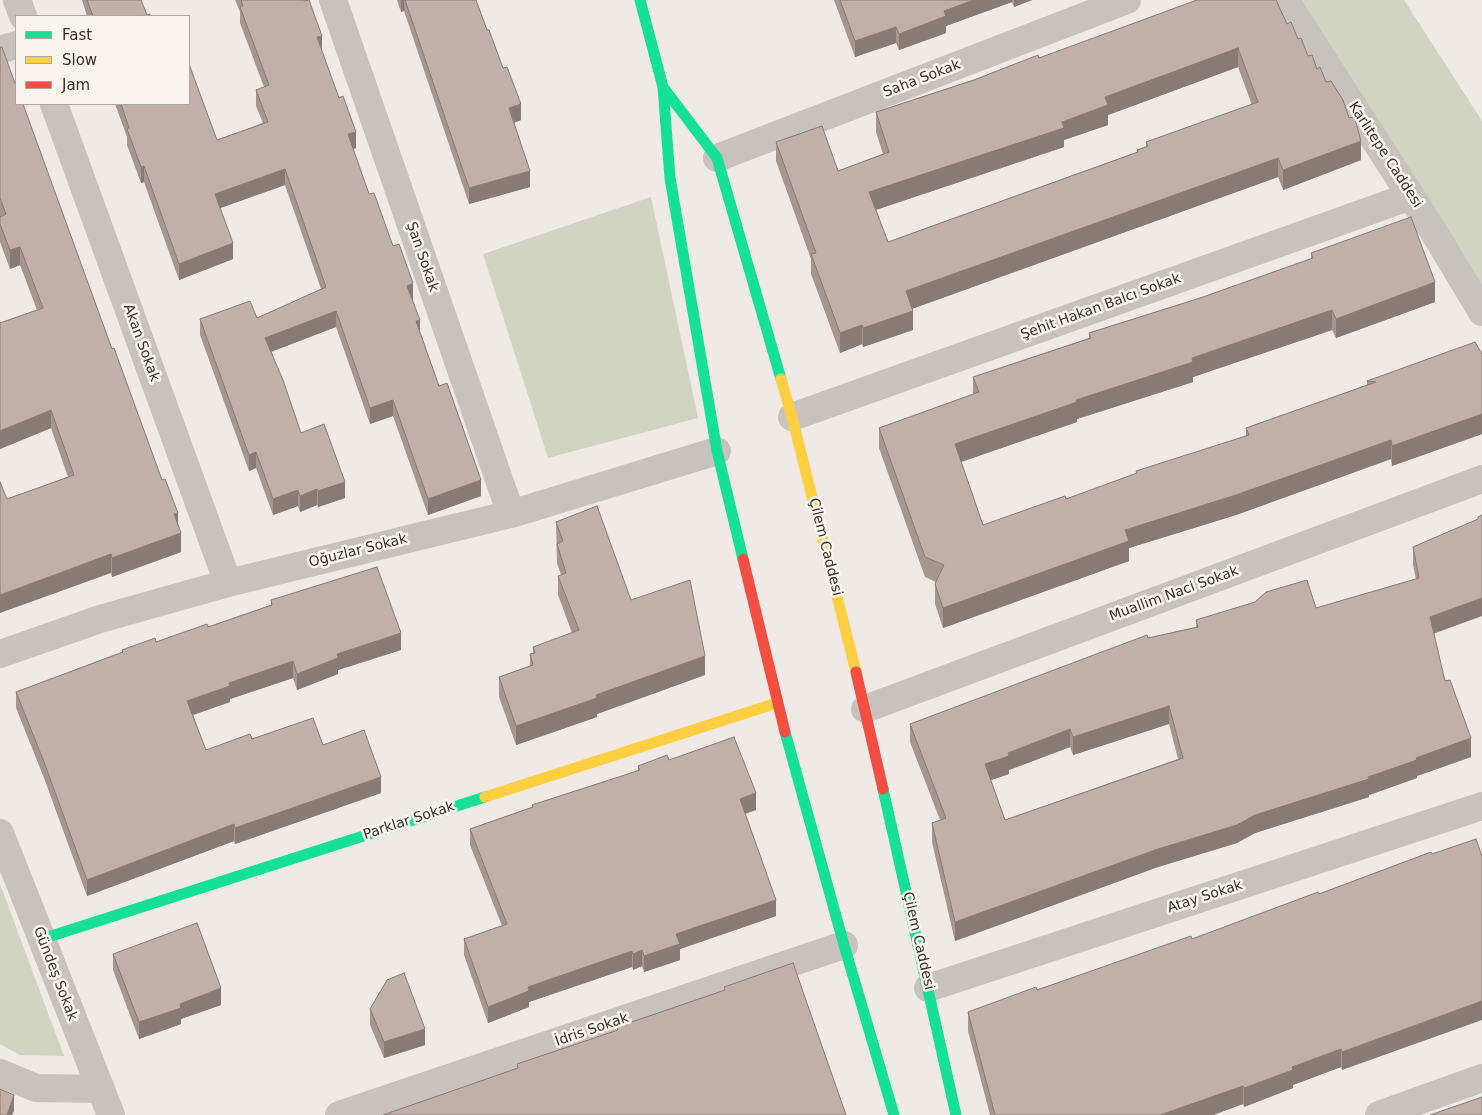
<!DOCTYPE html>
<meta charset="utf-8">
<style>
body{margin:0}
#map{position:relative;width:1482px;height:1115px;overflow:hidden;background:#efeae5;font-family:"DejaVu Sans",sans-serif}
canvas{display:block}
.legend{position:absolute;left:15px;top:15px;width:175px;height:90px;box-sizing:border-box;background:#faf4ee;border:1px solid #ada6a0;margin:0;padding:6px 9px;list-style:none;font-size:15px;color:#39302b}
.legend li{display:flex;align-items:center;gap:10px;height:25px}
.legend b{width:25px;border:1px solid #ada6a0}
</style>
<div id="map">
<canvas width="1482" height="1115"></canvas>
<ul class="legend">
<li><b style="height:6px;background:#16e098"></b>Fast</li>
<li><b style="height:6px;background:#ffcf43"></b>Slow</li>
<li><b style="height:6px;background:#f24e42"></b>Jam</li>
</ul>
</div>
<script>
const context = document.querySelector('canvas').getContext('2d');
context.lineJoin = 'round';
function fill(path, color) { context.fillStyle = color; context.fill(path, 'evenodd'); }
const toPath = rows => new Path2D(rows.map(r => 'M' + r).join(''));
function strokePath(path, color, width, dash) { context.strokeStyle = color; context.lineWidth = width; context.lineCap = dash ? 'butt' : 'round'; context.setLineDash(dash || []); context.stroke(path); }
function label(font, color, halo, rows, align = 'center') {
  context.font = font + ' "DejaVu Sans",sans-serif'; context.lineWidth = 5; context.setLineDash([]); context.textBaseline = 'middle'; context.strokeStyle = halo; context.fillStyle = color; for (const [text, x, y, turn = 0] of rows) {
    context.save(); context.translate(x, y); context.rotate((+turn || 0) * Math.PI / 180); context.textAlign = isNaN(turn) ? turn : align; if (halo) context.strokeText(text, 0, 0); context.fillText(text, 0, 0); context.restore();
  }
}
const green = toPath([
 [1300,0,1404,0,1482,121,1482,294],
 [651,197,698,418,548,458,483,254],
 [0,884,64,1056,20,1055,0,1044]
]);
const street = toPath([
 [17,0,23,16],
 [333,0,511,514],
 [1285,0,1432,229,1482,312],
 [0,50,16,45],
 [54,104,228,583],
 [717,158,1127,0],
 [792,417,1411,196],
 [0,654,100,619,228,583,511,514,717,451],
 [865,709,1482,479],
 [0,833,111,1115],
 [928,988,1482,806],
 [0,1073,36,1088,101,1089],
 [339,1115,844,945],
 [1379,1115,1482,1078]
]);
const fast = toPath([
 [640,0,663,87,717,158,781,379],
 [663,87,670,178,717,451,743,559],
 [785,732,844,945,894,1115],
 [883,789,956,1115],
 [42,939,485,797]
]);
const slow = toPath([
 [781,379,792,417,856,672],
 [485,797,777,703]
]);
const jam = toPath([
 [743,559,785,732],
 [856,672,883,789]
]);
const wall = toPath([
 [82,0,141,0,147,15,150,16,87,16],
 [235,0,304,0,356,148,353,149,369,194,393,246,413,299,413,300,420,332,439,386,481,496,428,515,393,416,370,424,336,327,271,352,301,433,345,498,318,507,317,505,300,512,298,506,273,515,256,468,249,471,200,335,200,319,257,318,321,289,285,185,220,208,233,259,179,280,144,182,141,183,127,145,127,137,115,104,189,104,217,140,263,123,256,106,256,90,264,87,240,23,240,12],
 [397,0,476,0,521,120,514,123,530,187,469,204,404,11,401,12],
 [834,0,1032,0,1014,7,1012,2,946,26,946,33,899,50,896,43,855,57],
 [1287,24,1326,82,1361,160,1283,190,1278,177,912,309,913,330,863,347,862,344,840,353,811,274,811,259,776,161,776,142,838,171,883,154,876,132,876,112,1039,58],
 [1238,67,1252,105,1146,142,1146,147,1137,150,1137,152,888,242,876,210,1064,147,1064,140,1108,125,1108,115],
 [0,47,112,349,178,523,181,552,112,577,111,573,7,499,68,477,51,428,0,449,0,323,37,310,20,265,10,269,0,242],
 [1311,253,1435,302,1336,338,1332,330,1193,377,1193,382,1077,419,1077,422,961,462,983,525,1066,499,1246,436,1246,428,1367,385,1367,381,1482,354,1482,434,1392,466,1391,459,1236,515,1129,548,1129,561,943,628,935,604,935,584,936,582,925,577,879,448,879,428,973,394,973,377,1089,338,1089,333,1200,298,1311,259],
 [1482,515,1434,634,1445,681,1471,757,1417,776,1417,778,1369,795,1369,797,1255,833,1237,843,1158,867,955,941,932,842,932,823,940,820,910,742,910,724,1148,638,1196,627,1196,620,1316,608,1416,579,1413,565,1413,547,1478,520,1478,517],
 [1169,724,1178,759,1005,820,991,780,1009,774,1009,770,1070,747,1073,755],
 [556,522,631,600,705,675,597,714,597,717,516,745,499,697,499,677,530,666,530,654,533,653,533,647,572,633,558,595,558,576,561,575,557,563],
 [271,600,401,650,338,670,338,674,297,690,293,678,230,699,230,702,193,715,206,750,252,739,323,745,381,793,235,844,234,841,87,896,44,778,16,708,16,692,122,652,122,650,156,642,208,627,271,605],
 [669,760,756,810,745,814,776,916,680,949,680,960,644,972,642,966,633,970,632,967,529,1002,529,1007,488,1023,464,955,464,939,502,926,470,845,470,829,532,807,532,805,638,771,638,766],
 [1431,852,1342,1070,1341,1067,1293,1085,1293,1088,1244,1107,1243,1104,1213,1115,990,1115,968,1031,968,1012,1192,939,1319,894],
 [113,954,221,1005,181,1019,181,1024,139,1039,113,970],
 [370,1009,425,1045,384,1058,370,1025]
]);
const shadedWall = toPath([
 [401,0,404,0,404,11,401,12],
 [974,0,1012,0,1012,2,946,26,946,33,899,50,899,34,944,11],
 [1014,0,1032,0,1014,7],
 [896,27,896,43,855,57,855,41],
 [322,36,322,52,317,37],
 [1238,48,1238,67,1108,115,1108,125,1064,140,1064,147,869,212,869,192,1062,122,1105,97],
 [521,104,521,120,509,124,509,108],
 [356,132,356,148,348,150,348,134],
 [1361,141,1361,160,1283,190,1283,170],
 [1278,158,1278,177,906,311,906,291],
 [144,166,144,182,141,183,141,167],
 [285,169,285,185,215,210,215,194],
 [530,171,530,187,469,204,469,188],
 [233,243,233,259,179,280,179,264],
 [20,247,20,265,10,269,10,250],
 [1435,282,1435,302,1336,338,1336,319],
 [413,283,413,299,407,302,407,286],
 [1332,310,1332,330,1193,377,1193,382,1077,419,1077,422,955,464,955,444,1192,358],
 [336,311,336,327,265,354,265,338],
 [913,311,913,330,863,347,863,328],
 [420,320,420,336,416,321],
 [862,325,862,344,840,353,840,333],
 [393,400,393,416,370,424,370,408],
 [51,410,51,428,0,449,0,431],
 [1482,414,1482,434,1392,466,1392,446],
 [1391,440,1391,459,1236,515,1129,548,1129,561,943,628,943,608,1125,530],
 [256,452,256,468,249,471,249,455],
 [481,480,481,496,428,515,428,499],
 [345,482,345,498,318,507,318,491],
 [317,489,317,505,300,512,300,496],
 [298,490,298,506,273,515,273,499],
 [178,513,178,531,174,514],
 [181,533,181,552,112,577,112,558],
 [111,554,111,573,0,613,0,595],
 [1482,598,1482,616,1430,635,1430,617],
 [401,633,401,650,338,670,338,674,297,690,297,674,337,654],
 [705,656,705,675,597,714,597,717,516,745,516,726,596,695],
 [293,661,293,678,230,699,230,702,187,717,187,701,229,683],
 [1169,706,1169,724,1073,755,1073,737],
 [1070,729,1070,747,1009,770,1009,774,985,782,985,764,1008,753],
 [1471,738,1471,757,1417,776,1417,778,1369,795,1369,797,1255,833,1237,843,1158,867,955,941,955,922,1158,849,1255,815,1368,777,1416,758],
 [381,777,381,793,235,844,235,828],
 [756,793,756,810,740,815,740,799],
 [234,824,234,841,87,896,87,880],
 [776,900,776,916,680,949,680,960,644,972,644,956,676,934],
 [642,950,642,966,633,970,633,954],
 [632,951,632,967,529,1002,529,1007,488,1023,488,1007,528,987],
 [221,988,221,1005,181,1019,181,1024,139,1039,139,1022,180,1004],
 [1482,1001,1482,1020,1342,1070,1342,1052],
 [425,1029,425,1045,384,1058,384,1042],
 [1341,1049,1341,1067,1293,1085,1293,1088,1244,1107,1244,1088,1292,1067],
 [1243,1086,1243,1104,1213,1115,1160,1115],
 [14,1095,14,1111,12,1115,7,1115]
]);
const building = toPath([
 [87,0,141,0,147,15,150,14,150,16,93,16,87,0],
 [241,0,304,0,304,1,309,0,322,36,317,37,339,98,343,96,356,132,348,134,369,194,374,193,393,246,399,244,413,283,407,286,420,320,416,321,439,386,447,383,481,480,428,499,393,400,370,408,336,311,265,338,283,380,301,433,324,424,345,482,318,491,317,489,300,496,298,490,273,499,256,452,249,455,200,319,250,301,257,318,326,287,285,169,215,194,233,243,179,264,144,166,141,167,127,129,129,128,121,104,189,104,189,64,217,140,268,122,256,90,269,85,240,7,243,6,241,0],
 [405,0,476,0,487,30,489,30,503,68,507,67,521,104,509,108,530,171,469,188,405,0],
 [840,0,974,0,944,11,946,16,899,34,896,27,855,41,840,0],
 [1197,0,1276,0,1287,24,1291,22,1298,39,1301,38,1308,56,1312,55,1317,69,1320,67,1326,82,1331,81,1343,100,1349,118,1354,117,1355,119,1361,141,1283,170,1278,158,906,291,913,311,863,328,862,325,840,333,811,254,816,253,776,142,822,126,838,171,889,152,876,112,974,80,1038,55,1039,58,1197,0],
 [1238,48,1258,102,1146,142,1148,146,1137,150,1138,152,888,242,869,192,1064,128,1062,122,1108,105,1105,97,1238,48],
 [0,47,2,47,16,86,16,104,23,104,112,349,114,348,162,480,165,479,178,513,174,514,181,533,112,558,111,554,0,595,0,482,7,499,74,475,51,410,0,431,0,323,43,308,20,247,10,250,0,224,0,217,6,214,0,198,0,47],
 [1411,217,1435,282,1336,319,1332,310,1192,358,1193,362,1076,400,1077,402,955,444,983,525,1065,496,1066,499,1137,473,1136,471,1249,435,1246,428,1376,382,1367,381,1475,342,1482,354,1482,414,1392,446,1391,440,1236,495,1125,530,1129,541,943,608,935,584,944,565,925,557,879,428,979,392,973,377,1091,338,1089,333,1200,298,1313,258,1311,253,1411,217],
 [597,506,631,600,690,580,705,656,596,695,597,698,516,726,499,677,533,665,530,654,535,653,533,647,579,630,558,576,566,573,557,544,563,541,556,522,597,506],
 [1482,515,1482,598,1430,617,1445,681,1450,680,1471,738,1416,758,1417,760,1368,777,1369,779,1255,815,1237,825,1158,849,955,922,932,823,946,818,910,724,1147,635,1148,638,1198,627,1196,620,1255,602,1266,592,1307,580,1316,608,1419,578,1413,547,1478,519,1478,517,1482,515],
 [1169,706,1183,758,1005,820,985,764,1009,756,1008,753,1070,729,1073,737,1169,706],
 [377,567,401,633,337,654,338,658,297,674,293,661,229,683,230,686,187,701,206,750,250,734,252,739,313,718,323,745,364,730,381,777,235,828,234,824,87,880,44,762,16,692,123,652,122,650,155,638,156,642,207,624,208,627,272,605,271,600,377,567],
 [734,737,756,793,740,799,776,900,676,934,680,944,644,956,642,950,633,954,632,951,528,987,529,991,488,1007,464,939,507,924,470,829,533,807,532,805,640,770,638,766,667,755,669,760,734,737],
 [1476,839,1482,856,1482,1001,1342,1052,1341,1049,1292,1067,1293,1070,1244,1088,1243,1086,1160,1115,995,1115,968,1012,1036,987,1037,990,1191,936,1192,939,1318,892,1319,894,1431,852,1432,854,1476,839],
 [197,923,221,988,180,1004,181,1008,139,1022,113,954,197,923],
 [793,963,846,1115,383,1115,518,1068,517,1064,618,1030,617,1027,725,990,724,987,793,963],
 [404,973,425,1029,384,1042,370,1009,387,980,404,973],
 [0,1089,14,1095,7,1115,0,1115,0,1089],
 [1482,1097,1482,1115,1430,1115,1482,1097]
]);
const streetNames = [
 ["Saha Sokak",922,79,-21],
 ["Karlıtepe Caddesi",1385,155,57],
 ["Şan Sokak",422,257,71],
 ["Şehit Hakan Balcı Sokak",1101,307,-20],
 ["Akan Sokak",141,343,70],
 ["Çilem Caddesi",825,547,76],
 ["Oğuzlar Sokak",358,551,-14],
 ["Muallim Naci Sokak",1174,594,-20],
 ["Parklar Sokak",409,821,-18],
 ["Atay Sokak",1205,897,-18],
 ["Çilem Caddesi",918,941,77],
 ["Gündeş Sokak",55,974,69],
 ["İdris Sokak",592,1030,-19]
];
fill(green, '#d0d4c0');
strokePath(street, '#c8c2be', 28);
strokePath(fast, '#16e098', 11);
strokePath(slow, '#ffcf43', 11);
strokePath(jam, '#f24e42', 11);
fill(wall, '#a79690');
fill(shadedWall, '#887a75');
fill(building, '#c2afa7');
strokePath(building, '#887a75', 1);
label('14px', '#39302b', '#faf4ee', streetNames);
</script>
